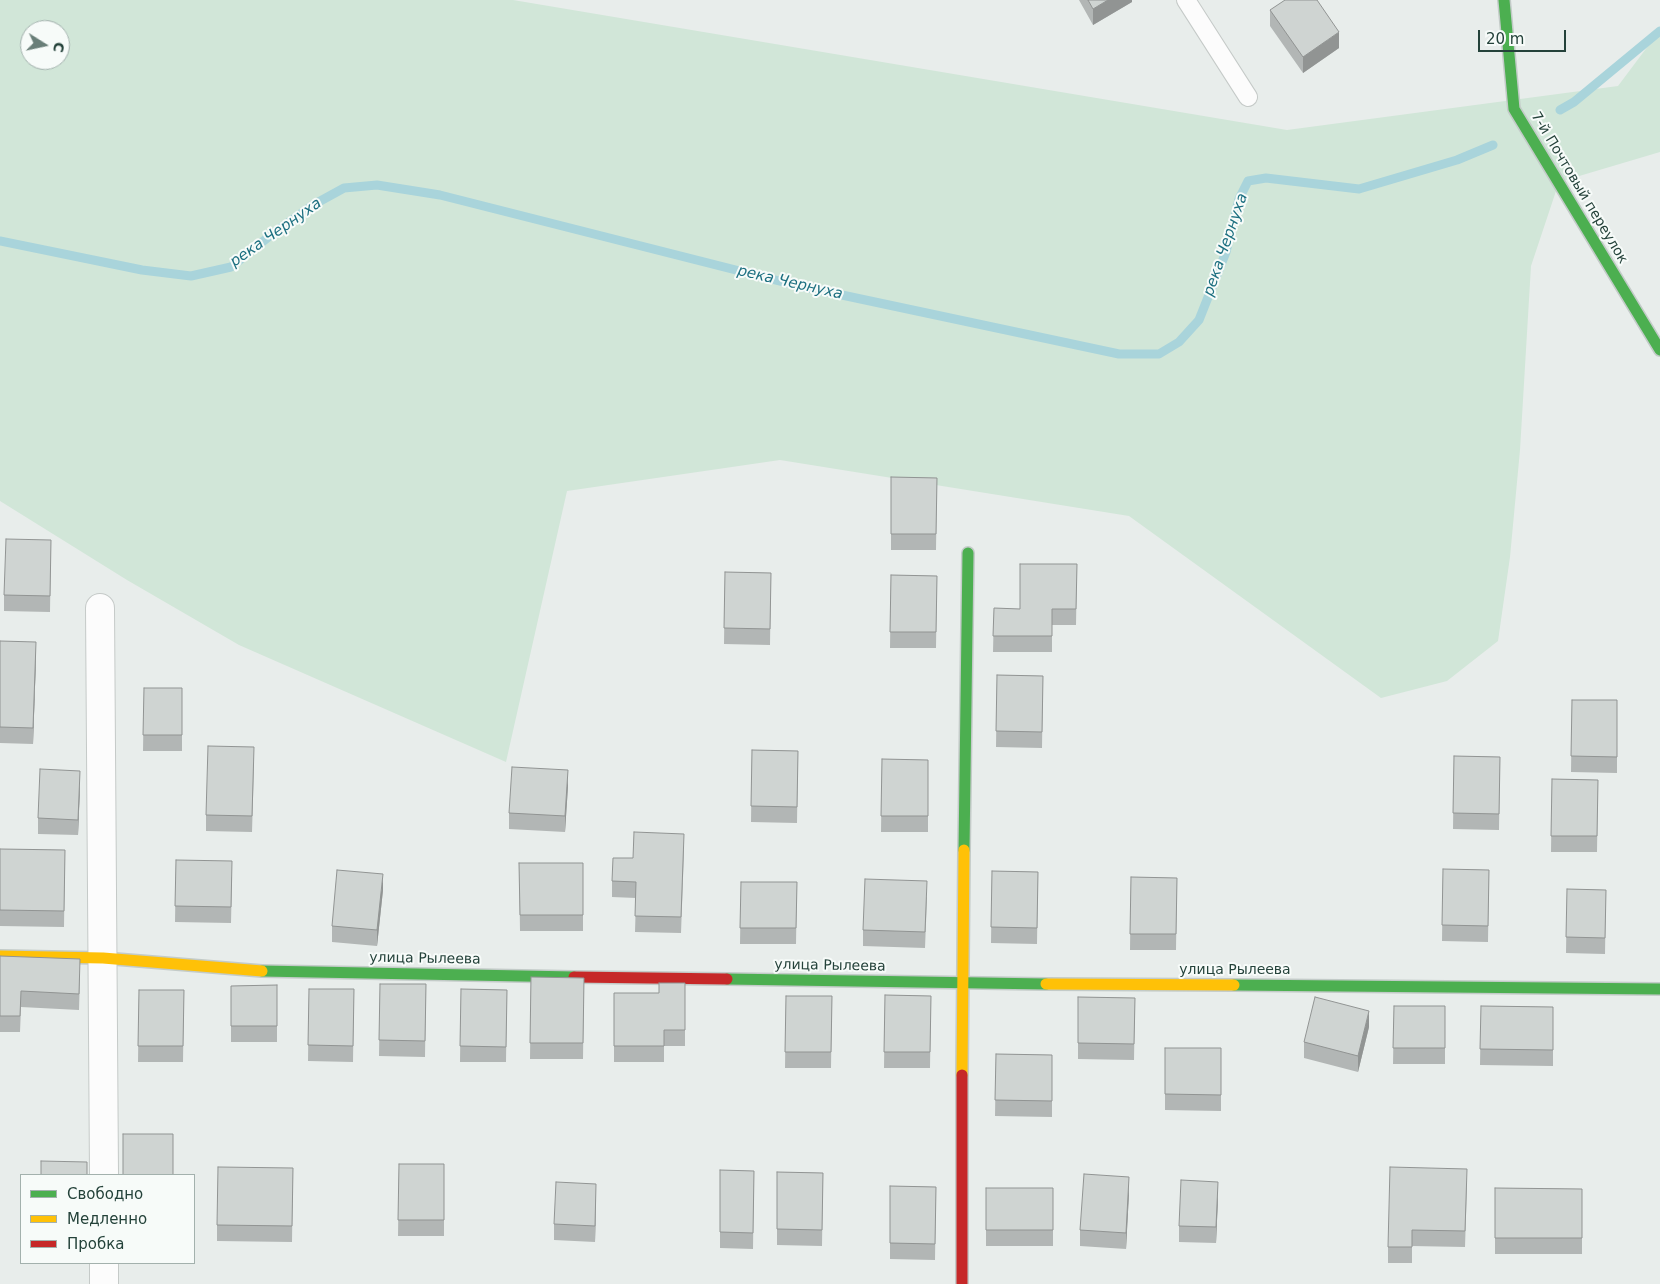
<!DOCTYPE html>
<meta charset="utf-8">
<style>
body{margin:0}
#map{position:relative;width:1660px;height:1284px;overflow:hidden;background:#e8edeb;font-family:"DejaVu Sans",sans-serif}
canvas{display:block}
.legend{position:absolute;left:20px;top:1174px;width:175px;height:90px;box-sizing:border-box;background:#f7fbf9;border:1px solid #a3b1ad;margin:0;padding:6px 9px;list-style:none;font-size:15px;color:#24423a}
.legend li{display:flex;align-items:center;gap:10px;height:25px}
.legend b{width:25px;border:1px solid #a3b1ad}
.north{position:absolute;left:20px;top:20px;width:50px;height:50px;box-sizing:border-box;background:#f7fbf9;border:1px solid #a3b1ad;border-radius:50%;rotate:100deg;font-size:14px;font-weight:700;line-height:20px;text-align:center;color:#24423a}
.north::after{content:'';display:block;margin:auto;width:18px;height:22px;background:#697e78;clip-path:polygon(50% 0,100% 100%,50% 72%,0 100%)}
.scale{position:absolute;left:1478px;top:30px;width:88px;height:22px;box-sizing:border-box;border:2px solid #24423a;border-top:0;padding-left:6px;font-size:15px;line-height:18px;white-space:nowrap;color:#24423a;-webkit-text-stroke:4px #f7fbf9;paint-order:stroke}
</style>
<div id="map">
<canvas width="1660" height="1284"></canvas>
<ul class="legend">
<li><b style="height:6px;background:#4caf50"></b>Свободно</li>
<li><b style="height:6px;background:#ffc107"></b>Медленно</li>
<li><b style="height:6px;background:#c62828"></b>Пробка</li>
</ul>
<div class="north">С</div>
<div class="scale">20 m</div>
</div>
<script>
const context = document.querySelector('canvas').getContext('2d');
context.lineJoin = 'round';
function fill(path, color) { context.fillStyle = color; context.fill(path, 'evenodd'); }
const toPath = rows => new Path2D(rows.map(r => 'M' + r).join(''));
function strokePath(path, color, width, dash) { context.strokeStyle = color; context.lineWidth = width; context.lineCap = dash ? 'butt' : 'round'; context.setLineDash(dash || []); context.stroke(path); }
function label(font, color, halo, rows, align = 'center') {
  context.font = font + ' "DejaVu Sans",sans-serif'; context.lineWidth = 4; context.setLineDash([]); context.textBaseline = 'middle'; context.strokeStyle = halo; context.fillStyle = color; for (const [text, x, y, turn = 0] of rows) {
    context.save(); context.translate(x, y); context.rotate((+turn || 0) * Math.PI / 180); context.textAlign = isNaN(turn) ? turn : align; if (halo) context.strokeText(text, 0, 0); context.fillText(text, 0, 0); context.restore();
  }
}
const green = toPath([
 [0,0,513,0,1287,130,1618,86,1660,30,1660,152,1559,182,1531,266,1520,450,1510,557,1498,641,1447,681,1381,698,1129,516,780,460,567,491,506,762,239,645,127,580,0,501],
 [30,30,60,30,60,60,30,60]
]);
const stream = toPath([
 [1560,110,1574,102,1660,31],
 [0,241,142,270,191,276,231,267,271,235,313,205,344,188,377,185,440,195,795,285,1119,354,1159,354,1179,342,1199,320,1226,252,1239,199,1248,181,1266,178,1359,189,1457,160,1493,145]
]);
const lane = toPath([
 [1186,0,1248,97]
]);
const street = toPath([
 [100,608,104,1175],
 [104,1263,104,1284]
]);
const fast = toPath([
 [1504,0,1514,109,1660,350],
 [964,850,968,553],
 [262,971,574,977],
 [727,979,1046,984],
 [1234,985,1660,989]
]);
const slow = toPath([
 [0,956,103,958,262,971],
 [1046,984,1234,985],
 [962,1075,964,850]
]);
const jam = toPath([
 [574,977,727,979],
 [962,1075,962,1284]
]);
const wall = toPath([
 [1079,0,1132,0,1132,2,1093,25],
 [1270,10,1339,48,1303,73,1270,26],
 [891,477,937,478,936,550,891,550],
 [51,540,50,612,4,611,4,595],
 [1077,564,1076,625,1052,625,1052,652,993,652,994,608,1020,609],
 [725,572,771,573,770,645,724,644],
 [891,575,937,576,936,648,890,648],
 [0,641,36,658,33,744,0,743],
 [997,675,1043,676,1042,748,996,747],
 [144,688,182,688,182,751,143,751],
 [1572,700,1617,700,1617,773,1571,772],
 [752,750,798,751,797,823,751,822],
 [1454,756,1500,757,1499,830,1453,829],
 [882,759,928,760,928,832,881,832],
 [254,763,252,832,206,831,206,815],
 [1552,779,1598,780,1597,852,1551,852],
 [568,786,565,832,509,829,509,813],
 [80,787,78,835,38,834,38,818],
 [0,849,65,850,64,927,0,926],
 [684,850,681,933,635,932,636,898,612,897,612,881,633,858],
 [176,860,232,877,231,923,175,922],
 [519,863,583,863,583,931,520,931],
 [1443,869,1489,870,1488,942,1442,941],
 [992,871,1038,872,1037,944,991,943],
 [1131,877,1177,878,1176,950,1130,950],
 [741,882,797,882,796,944,740,944],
 [1567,889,1606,890,1605,954,1566,953],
 [383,890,377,946,332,942,332,926],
 [927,897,925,948,863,946,863,930],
 [0,956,80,975,79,1010,21,1007,20,1032,0,1032],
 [531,977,584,978,583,1059,530,1059],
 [685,983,685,1046,664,1046,664,1062,614,1062,614,993,659,993],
 [380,984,426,984,425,1057,379,1056],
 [277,985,277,1042,231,1042,231,986],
 [309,989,354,989,353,1062,308,1061],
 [461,989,507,990,506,1062,460,1062],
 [139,990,184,990,183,1062,138,1062],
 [885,995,931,996,930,1068,884,1068],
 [786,996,832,996,831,1068,785,1068],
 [1078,997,1135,998,1134,1060,1078,1059],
 [1394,1006,1445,1006,1445,1064,1393,1064],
 [1481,1006,1553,1007,1553,1066,1480,1065],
 [1369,1027,1358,1072,1304,1058,1304,1042],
 [1165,1048,1221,1048,1221,1111,1165,1110],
 [996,1054,1052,1055,1052,1117,995,1116],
 [399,1164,444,1164,444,1236,398,1236],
 [293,1168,292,1242,217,1241,217,1225],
 [720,1170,754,1171,753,1249,720,1248],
 [777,1172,823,1173,822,1246,777,1245],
 [1467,1184,1465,1247,1412,1246,1412,1263,1388,1263,1388,1247],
 [890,1186,936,1187,935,1260,890,1259],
 [986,1188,1053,1188,1053,1246,986,1246],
 [1495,1188,1582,1189,1582,1254,1495,1254],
 [1129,1193,1126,1249,1080,1246,1080,1230],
 [1218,1198,1216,1243,1179,1242,1179,1226],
 [596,1200,595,1242,554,1240,554,1224]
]);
const shadedWall = toPath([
 [1108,0,1132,0,1132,2,1093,25,1093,9],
 [1339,32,1339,48,1303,73,1303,57],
 [36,642,36,658,33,744,33,728],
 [568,770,568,786,565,832,565,816],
 [80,771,80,787,78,835,78,820],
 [383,874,383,890,377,946,377,930],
 [1369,1011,1369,1027,1358,1072,1358,1056],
 [1129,1177,1129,1193,1126,1249,1126,1233],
 [1218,1182,1218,1198,1216,1243,1216,1227],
 [596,1184,596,1200,595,1242,595,1226]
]);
const building = toPath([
 [1088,0,1108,0,1093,9,1088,0],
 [1285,0,1317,0,1339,32,1303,57,1270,10,1285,0],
 [891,477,937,478,936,534,891,534,891,477],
 [6,539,51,540,50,596,4,595,6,539],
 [1020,564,1077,564,1076,609,1052,609,1052,636,993,636,994,608,1020,609,1020,564],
 [725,572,771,573,770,629,724,628,725,572],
 [891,575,937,576,936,632,890,632,891,575],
 [0,641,36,642,33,728,0,727,0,641],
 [997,675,1043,676,1042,732,996,731,997,675],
 [144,688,182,688,182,735,143,735,144,688],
 [1572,700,1617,700,1617,757,1571,756,1572,700],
 [208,746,254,747,252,816,206,815,208,746],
 [752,750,798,751,797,807,751,806,752,750],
 [1454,756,1500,757,1499,814,1453,813,1454,756],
 [882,759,928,760,928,816,881,816,882,759],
 [512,767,568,770,565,816,509,813,512,767],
 [40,769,80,771,78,820,38,818,40,769],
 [1552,779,1598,780,1597,836,1551,836,1552,779],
 [634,832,684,834,681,917,635,916,636,882,612,881,613,858,633,858,634,832],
 [0,849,65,850,64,911,0,910,0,849],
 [176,860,232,861,231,907,175,906,176,860],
 [519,863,583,863,583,915,520,915,519,863],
 [1443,869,1489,870,1488,926,1442,925,1443,869],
 [337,870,383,874,377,930,332,926,337,870],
 [992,871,1038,872,1037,928,991,927,992,871],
 [1131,877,1177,878,1176,934,1130,934,1131,877],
 [865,879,927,881,925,932,863,930,865,879],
 [741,882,797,882,796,928,740,928,741,882],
 [1567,889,1606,890,1605,938,1566,937,1567,889],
 [0,956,80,959,79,994,21,991,20,1016,0,1016,0,956],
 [531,977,584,978,583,1043,530,1043,531,977],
 [659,983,685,983,685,1030,664,1030,664,1046,614,1046,614,993,659,993,659,983],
 [380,984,426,984,425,1041,379,1040,380,984],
 [277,985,277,1026,231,1026,231,986,277,985],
 [309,989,354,989,353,1046,308,1045,309,989],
 [461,989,507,990,506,1047,460,1046,461,989],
 [139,990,184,990,183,1046,138,1046,139,990],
 [885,995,931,996,930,1052,884,1052,885,995],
 [786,996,832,996,831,1052,785,1052,786,996],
 [1078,997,1135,998,1134,1044,1078,1043,1078,997],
 [1315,997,1369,1011,1358,1056,1304,1042,1315,997],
 [1394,1006,1445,1006,1445,1048,1393,1048,1394,1006],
 [1481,1006,1553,1007,1553,1050,1480,1049,1481,1006],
 [1165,1048,1221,1048,1221,1095,1165,1094,1165,1048],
 [996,1054,1052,1055,1052,1101,995,1100,996,1054],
 [123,1134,173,1134,173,1175,123,1175,123,1134],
 [41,1161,87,1162,87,1175,41,1175,41,1161],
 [399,1164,444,1164,444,1220,398,1220,399,1164],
 [218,1167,293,1168,292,1226,217,1225,218,1167],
 [1390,1167,1467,1169,1465,1231,1412,1230,1412,1247,1388,1247,1390,1167],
 [720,1170,754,1171,753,1233,720,1232,720,1170],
 [777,1172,823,1173,822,1230,777,1229,777,1172],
 [1084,1174,1129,1177,1126,1233,1080,1230,1084,1174],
 [1181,1180,1218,1182,1216,1227,1179,1226,1181,1180],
 [556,1182,596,1184,595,1226,554,1224,556,1182],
 [890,1186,936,1187,935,1244,890,1243,890,1186],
 [986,1188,1053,1188,1053,1230,986,1230,986,1188],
 [1495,1188,1582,1189,1582,1238,1495,1238,1495,1188]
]);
const streetNames = [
 ["7-й Почтовый переулок",1579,188,59],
 ["улица Рылеева",425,959,1],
 ["улица Рылеева",830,966,1],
 ["улица Рылеева",1235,970]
];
const waterNames = [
 ["река Чернуха",276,233,-35],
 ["река Чернуха",1226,245,-71],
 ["река Чернуха",790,283,13]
];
fill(green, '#d1e6d8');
strokePath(stream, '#a9d4db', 9);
strokePath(lane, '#c5cac8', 20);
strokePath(street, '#c5cac8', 30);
strokePath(fast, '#c3cbc8', 14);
strokePath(slow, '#c3cbc8', 14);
strokePath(jam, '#c3cbc8', 14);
strokePath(lane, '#fcfcfc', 18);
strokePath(street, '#fcfcfc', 28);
strokePath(fast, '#4caf50', 11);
strokePath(slow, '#ffc107', 11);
strokePath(jam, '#c62828', 11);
fill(wall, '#b2b6b5');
fill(shadedWall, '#919493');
fill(building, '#cfd4d2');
strokePath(building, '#919493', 1);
label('14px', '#24423a', '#f7fbf9', streetNames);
label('italic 15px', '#1c6f80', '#f7fbf9', waterNames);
</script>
